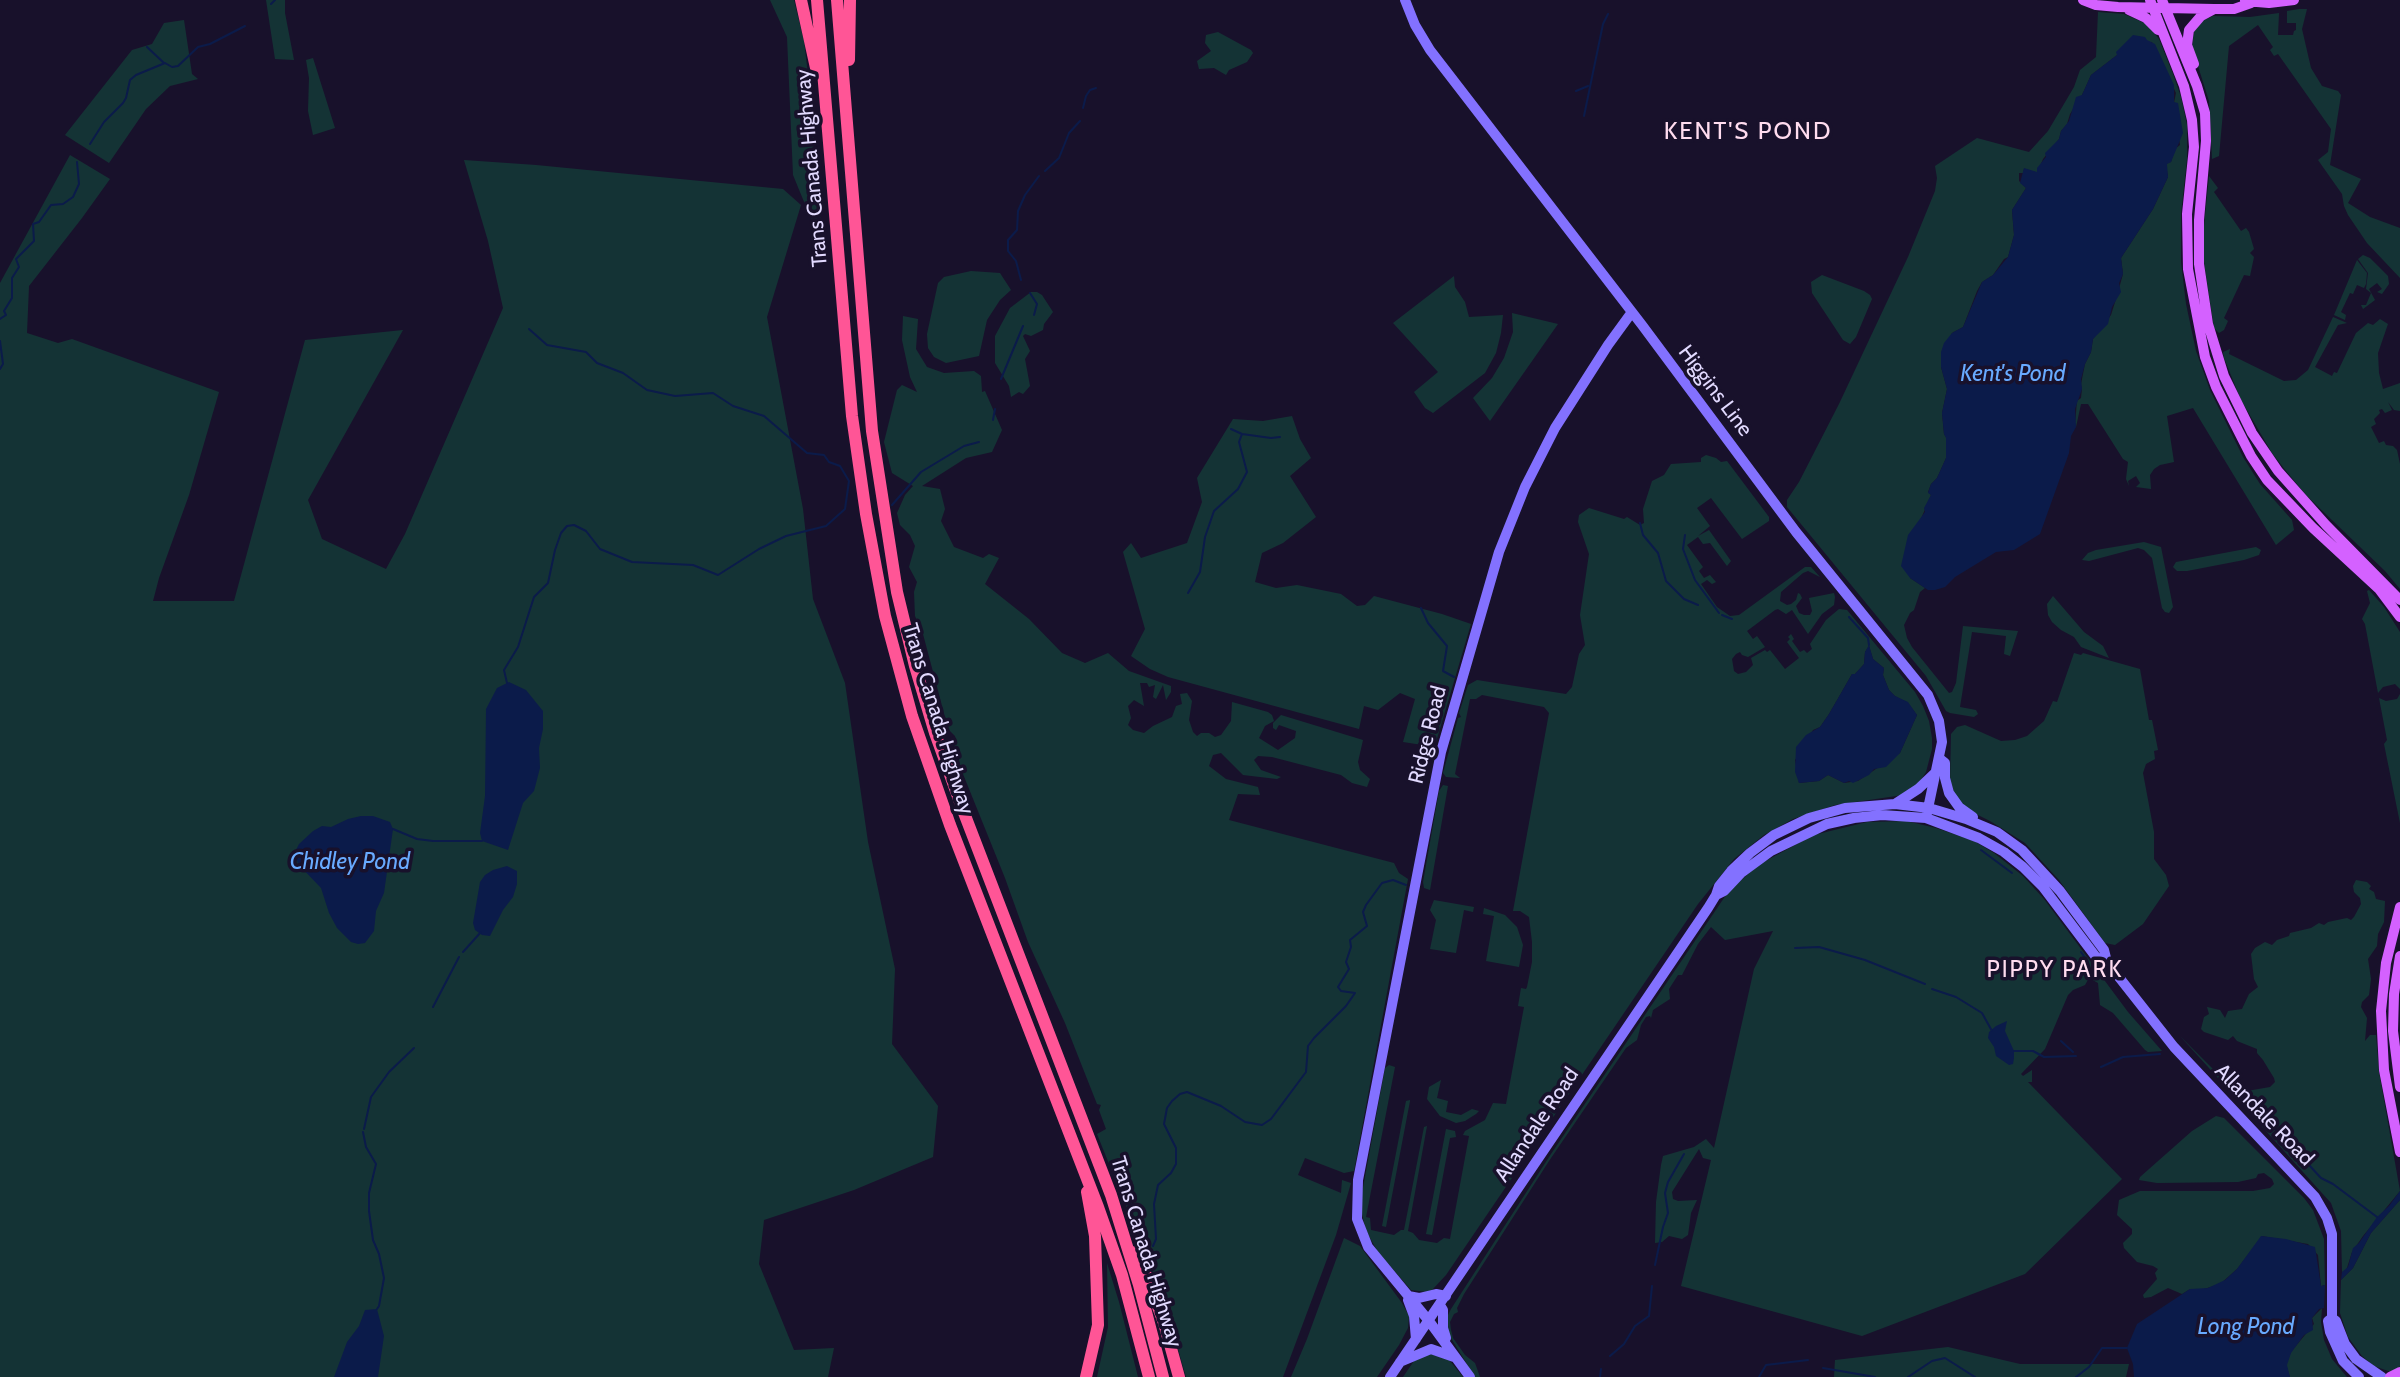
<!DOCTYPE html>
<style>
body{margin:0}
canvas{display:block;background:#18112b}
</style>
<canvas width="2400" height="1377"></canvas>
<script>
const context = document.querySelector('canvas').getContext('2d');
context.lineJoin = 'round';
function fill(path, color) { context.fillStyle = color; context.fill(path, 'evenodd'); }
const toPath = rows => new Path2D(rows.map(r => 'M' + r).join(''));
function strokePath(path, color, width, dash) { context.strokeStyle = color; context.lineWidth = width; context.lineCap = dash ? 'butt' : 'round'; context.setLineDash(dash || []); context.stroke(path); }
function label(font, color, halo, rows, align = 'center') {
  context.font = font + ' Cabin,sans-serif'; context.lineWidth = 7; context.setLineDash([]); context.textBaseline = 'middle'; context.strokeStyle = halo; context.fillStyle = color; for (const [text, x, y, turn = 0] of rows) {
    context.save(); context.translate(x, y); context.rotate((+turn || 0) * Math.PI / 180); context.textAlign = isNaN(turn) ? turn : align; if (halo) context.strokeText(text, 0, 0); context.fillText(text, 0, 0); context.restore();
  }
}
const green = toPath([
 [266,0,285,0,285,13,294,60,275,59],
 [770,0,794,0,804,41,811,100,823,248,793,175,787,37],
 [2299,9,2307,9,2302,29,2311,68,2322,86,2338,91,2341,95,2330,165,2361,179,2348,203,2370,217,2400,228,2400,278,2367,243,2348,215,2344,206,2342,194,2318,160,2328,152,2331,129,2278,54,2274,56,2270,50,2273,47,2258,25,2229,46,2219,156,2212,159,2209,101,2192,47,2194,31,2202,21,2213,16,2250,17,2279,13,2278,35,2293,35,2294,31,2296,30,2296,23,2287,23,2287,11],
 [2098,12,2124,14,2147,24,2159,39,2173,74,2181,97,2187,125,2187,159,2181,214,2181,262,2186,304,2196,351,2210,390,2243,457,2260,484,2292,520,2294,530,2276,545,2193,408,2167,416,2174,462,2160,465,2154,469,2150,475,2151,489,2136,487,2140,483,2136,476,2128,481,2129,486,2126,479,2128,462,2123,459,2088,404,2081,404,2076,427,2075,424,2077,401,2081,398,2082,389,2081,384,2085,364,2091,352,2093,339,2111,315,2117,296,2123,274,2121,258,2153,209,2168,177,2166,164,2171,162,2175,149,2180,145,2174,103,2176,93,2152,42,2128,41,2117,52,2117,55,2091,75,2082,95,2070,114,2067,124,2061,131,2059,139,2043,159,2037,173,2024,169,2023,173,2019,173,2019,181,2026,188,2012,210,2014,235,2008,257,2004,259,1993,275,1982,282,1977,291,1963,327,1952,333,1941,367,1947,389,1942,413,1944,434,1946,437,1946,458,1937,478,1931,484,1928,492,1931,495,1920,521,1910,578,1925,588,1920,592,1914,610,1910,613,1904,625,1907,638,1912,647,1949,693,1952,692,1956,683,1963,626,2018,631,2010,656,2004,654,2006,636,1972,632,1960,707,1976,710,1978,714,1974,717,1950,713,1946,711,1926,676,1787,507,1787,500,1799,482,1839,404,1908,257,1935,191,1937,178,1935,166,1977,138,2029,152,2048,131,2074,87,2080,70,2096,57],
 [184,20,192,74,198,79,170,86,146,109,109,163,65,135,132,50,152,44,164,23],
 [1218,32,1251,50,1253,53,1247,62,1229,70,1226,75,1214,68,1199,69,1197,61,1211,51,1205,43,1206,35],
 [313,58,335,128,313,135,308,111,309,78,306,60],
 [70,155,110,179,82,218,29,286,27,333,58,343,72,339,219,392,189,495,159,578,153,601,234,601,305,340,403,330,308,500,322,539,386,569,405,534,503,308,488,241,464,160,536,165,783,189,801,205,767,317,803,509,813,599,845,683,868,842,895,969,892,1044,938,1106,933,1157,854,1190,764,1220,759,1264,794,1350,834,1348,828,1377,0,1377,0,283],
 [2209,176,2218,188,2214,192,2241,231,2246,228,2249,232,2254,249,2250,253,2254,257,2250,276,2244,275,2224,318,2228,321,2224,330,2219,333,2214,328,2204,262,2204,226],
 [2363,255,2370,258,2388,276,2389,284,2382,294,2377,292,2382,289,2377,283,2369,289,2375,300,2363,309,2361,305,2366,305,2371,293,2366,289,2368,273,2358,259],
 [2357,260,2367,273,2366,284,2364,288,2357,285,2353,294,2350,293,2341,312,2346,315,2345,320,2334,315],
 [971,271,1000,273,1011,290,1000,300,987,320,979,356,946,363,934,357,928,348,927,334,938,283,944,277],
 [1822,275,1864,291,1870,295,1872,299,1856,337,1850,344,1843,340,1812,293,1811,282],
 [1454,276,1455,287,1465,302,1469,317,1503,315,1501,333,1496,353,1485,373,1433,413,1425,408,1414,392,1438,372,1393,323],
 [1031,292,1037,292,1042,295,1053,312,1044,324,1043,330,1031,336,1025,334,1023,336,1030,351,1025,359,1030,386,1023,394,1019,392,1011,397,1009,386,995,363,995,336,1010,308],
 [1512,313,1558,324,1490,421,1473,398,1492,378,1504,358,1513,332],
 [903,316,918,319,916,349,927,367,944,373,974,371,981,376,982,392,985,391,1002,430,992,452,966,458,922,486,940,489,945,509,941,521,954,547,983,558,989,554,999,558,985,584,1029,619,1062,653,1085,663,1108,653,1129,671,1171,686,1171,692,1166,700,1163,685,1156,699,1153,697,1155,685,1149,687,1147,683,1140,683,1144,706,1134,700,1128,706,1131,718,1128,725,1133,730,1144,733,1153,726,1172,717,1176,706,1182,704,1180,694,1187,693,1192,701,1189,720,1193,732,1197,736,1201,733,1209,733,1215,737,1221,735,1231,721,1232,702,1268,712,1272,715,1274,721,1265,726,1259,738,1278,750,1295,738,1296,731,1279,725,1276,730,1273,728,1273,723,1281,715,1363,740,1358,762,1360,770,1370,779,1367,787,1352,783,1341,775,1272,757,1258,756,1254,760,1261,770,1281,777,1277,779,1243,775,1221,753,1213,755,1209,766,1226,779,1258,787,1260,795,1238,794,1229,820,1394,863,1399,873,1408,879,1354,1171,1344,1173,1305,1158,1298,1175,1341,1193,1342,1180,1351,1183,1336,1235,1283,1377,1186,1377,1164,1300,1097,1134,1106,1129,1099,1110,1101,1105,1097,1104,1065,1023,1028,942,1005,878,961,769,958,755,953,749,956,742,955,736,949,730,945,717,923,634,915,616,914,592,917,582,909,567,915,546,910,535,900,525,897,513,905,495,913,486,892,473,884,442,897,390,902,385,917,392,910,377,902,340],
 [2333,317,2347,323,2338,325,2315,367,2332,376,2334,372,2337,373,2356,333,2368,323,2373,325,2380,319,2388,324,2378,353,2379,373,2383,389,2400,383,2400,411,2394,410,2388,402,2392,410,2385,413,2382,409,2379,410,2380,413,2374,419,2376,424,2371,427,2379,443,2384,441,2386,445,2393,446,2397,450,2400,464,2400,589,2385,571,2307,496,2286,471,2272,453,2241,400,2224,358,2223,352,2230,349,2229,354,2284,381,2296,380,2308,370],
 [1292,416,1300,439,1311,458,1290,476,1316,517,1283,543,1262,553,1255,582,1276,588,1297,585,1341,594,1357,606,1365,605,1374,596,1442,614,1471,624,1436,742,1429,746,1403,742,1415,699,1400,693,1378,710,1364,706,1359,729,1168,677,1150,669,1131,656,1145,629,1123,552,1131,543,1141,558,1187,543,1202,502,1197,478,1233,419,1263,421],
 [1706,455,1716,458,1721,462,1727,461,1769,517,1769,521,1742,539,1711,498,1697,508,1710,526,1698,536,1709,530,1731,561,1727,566,1710,543,1703,544,1698,537,1687,545,1703,567,1699,571,1704,578,1710,575,1716,582,1712,584,1707,580,1701,584,1717,607,1730,616,1739,615,1805,567,1811,567,1820,577,1808,571,1803,573,1781,592,1780,601,1787,605,1791,604,1796,600,1798,593,1800,594,1802,598,1796,606,1799,613,1804,615,1810,615,1812,611,1809,598,1834,593,1835,597,1834,605,1822,614,1808,634,1792,610,1786,614,1778,609,1775,610,1747,631,1753,639,1757,636,1765,647,1748,657,1742,655,1740,652,1736,654,1732,659,1734,671,1738,674,1746,672,1753,665,1751,658,1765,650,1767,652,1770,650,1785,669,1799,658,1787,642,1790,639,1788,637,1791,634,1794,639,1792,641,1800,652,1804,650,1807,653,1812,649,1810,644,1826,620,1839,609,1847,610,1915,692,1923,706,1929,721,1932,738,1932,749,1926,772,1919,783,1903,795,1835,805,1793,819,1764,835,1734,859,1698,904,1446,1275,1432,1290,1427,1292,1411,1290,1378,1252,1366,1231,1362,1214,1362,1193,1385,1068,1389,1065,1395,1067,1366,1217,1370,1218,1371,1230,1394,1235,1401,1230,1404,1230,1424,1127,1427,1126,1408,1231,1413,1233,1419,1240,1437,1243,1444,1238,1450,1239,1469,1136,1463,1135,1465,1131,1485,1120,1493,1103,1506,1104,1524,1007,1518,1006,1521,988,1526,989,1527,987,1532,962,1532,942,1529,917,1520,911,1513,911,1549,713,1544,707,1482,695,1476,699,1470,699,1455,774,1460,778,1446,777,1443,773,1458,718,1461,717,1459,713,1468,685,1477,680,1566,694,1572,687,1579,654,1585,645,1580,615,1589,554,1578,522,1579,515,1589,508,1624,519,1627,517,1640,525,1644,523,1643,509,1652,481,1664,475,1671,464,1701,462,1701,458],
 [1869,646,1873,659,1884,668,1883,675,1889,690,1895,696,1908,703,1917,715,1900,753,1858,781,1844,783,1828,775,1819,781,1799,783,1795,760,1813,730,1820,727,1829,714,1852,674,1855,674,1864,664,1865,652],
 [2144,542,2161,547,2173,607,2169,613,2165,612,2162,608,2152,558,2144,550,2138,548,2089,561,2082,560,2088,553,2096,550],
 [2256,547,2261,550,2259,555,2244,560,2187,571,2177,571,2173,567,2176,562],
 [2369,590,2384,607,2400,632,2400,689,2395,684,2383,687,2378,693,2365,624,2362,619,2370,603,2367,591],
 [2053,596,2084,632,2103,646,2109,658,2081,647,2074,637,2061,630,2052,622,2048,615,2047,604],
 [2074,653,2081,655,2083,653,2140,669,2149,720,2152,720,2158,750,2154,751,2155,759,2146,764,2143,773,2154,832,2154,859,2166,875,2169,886,2143,924,2115,945,2105,943,2059,880,2025,843,1990,821,1970,811,1957,800,1950,784,1951,734,1957,727,1965,725,2001,741,2015,740,2027,736,2044,721,2053,701,2057,702],
 [2400,694,2400,823,2384,744,2387,740,2379,698,2386,701,2397,699],
 [1443,785,1448,786,1430,890,1424,888,1423,882,1439,791],
 [1906,821,1936,828,1974,841,1994,853,2023,876,2044,899,2128,1012,2162,1051,2148,1052,2145,1050,2113,1013,2100,1005,2098,983,2089,978,2085,985,2073,990,2068,995,2045,1049,2021,1074,2023,1076,2032,1070,2032,1082,2028,1082,2122,1179,2025,1274,1862,1336,1681,1286,1711,1160,1703,1158,1699,1149,1672,1192,1673,1199,1678,1201,1697,1200,1691,1213,1688,1235,1682,1239,1669,1236,1662,1242,1655,1243,1656,1202,1661,1165,1663,1156,1694,1147,1706,1139,1714,1148,1754,969,1773,931,1725,940,1711,927,1698,944,1682,975,1678,975,1669,989,1670,999,1653,1010,1651,1018,1650,1016,1646,1017,1641,1025,1637,1040,1626,1048,1549,1161,1464,1294,1457,1308,1458,1312,1454,1314,1450,1322,1451,1330,1453,1338,1465,1355,1475,1363,1480,1377,1475,1377,1449,1335,1447,1317,1451,1309,1551,1154,1728,892,1758,865,1814,835,1867,822],
 [2356,880,2367,882,2371,886,2369,889,2374,892,2376,899,2385,901,2384,922,2378,934,2377,946,2368,959,2371,979,2369,995,2362,1002,2361,1007,2367,1018,2365,1041,2370,1035,2376,1035,2379,1072,2400,1191,2363,1236,2352,1252,2346,1271,2342,1272,2341,1231,2331,1203,2180,1036,2229,1085,2232,1085,2233,1080,2247,1091,2270,1087,2275,1082,2274,1078,2263,1060,2257,1053,2257,1049,2237,1041,2233,1036,2228,1040,2204,1032,2201,1029,2204,1017,2209,1014,2207,1007,2220,1010,2225,1018,2228,1011,2242,1009,2249,994,2258,987,2254,979,2251,954,2255,948,2265,942,2272,945,2277,940,2289,936,2290,933,2311,928,2319,923,2324,925,2328,922,2347,918,2351,920,2354,917,2361,904,2360,898,2354,892,2353,886],
 [1434,900,1474,907,1473,912,1464,910,1456,953,1430,949,1436,920,1430,910],
 [1484,908,1505,915,1517,927,1523,945,1519,967,1486,961,1494,916,1483,914],
 [1441,1080,1437,1098,1448,1101,1446,1112,1461,1115,1472,1109,1479,1111,1476,1114,1465,1121,1456,1123,1440,1116,1427,1099,1429,1087],
 [1410,1100,1410,1101,1386,1227,1382,1226,1406,1101],
 [2216,1116,2224,1118,2304,1198,2313,1210,2324,1239,2325,1285,2321,1286,2318,1255,2308,1244,2262,1236,2237,1269,2220,1284,2204,1289,2190,1289,2182,1294,2168,1288,2151,1297,2144,1298,2143,1295,2157,1279,2155,1273,2158,1269,2153,1266,2137,1262,2124,1248,2123,1243,2132,1234,2132,1229,2117,1215,2119,1200,2140,1191,2253,1191,2270,1188,2274,1184,2272,1179,2264,1173,2258,1174,2256,1178,2238,1182,2157,1183,2139,1180,2140,1177,2192,1131],
 [1446,1129,1455,1131,1456,1137,1450,1138,1432,1235,1426,1234],
 [2400,1200,2400,1366,2398,1370,2391,1372,2374,1366,2362,1356,2348,1337,2340,1313,2341,1280,2353,1268,2371,1233],
 [1344,1238,1360,1246,1402,1303,1409,1316,1408,1328,1399,1345,1377,1377,1291,1377,1307,1339],
 [1107,1263,1119,1302,1138,1377,1097,1377,1108,1327],
 [2322,1308,2321,1322,2324,1340,2332,1359,2347,1377,2290,1377,2286,1365,2291,1352,2314,1324,2312,1318],
 [1948,1347,2020,1364,2129,1364,2126,1377,1834,1377,1835,1360],
 [1429,1352,1446,1356,1463,1377,1403,1377,1416,1358]
]);
const water = toPath([
 [2133,35,2145,37,2147,40,2155,44,2174,85,2174,102,2178,103,2183,133,2171,162,2167,164,2168,177,2153,209,2121,258,2123,274,2119,283,2121,292,2112,307,2108,324,2093,339,2091,352,2085,364,2081,379,2082,389,2075,409,2076,427,2071,436,2069,453,2040,534,2014,550,1996,552,1955,577,1945,587,1935,590,1928,590,1910,578,1901,566,1908,535,1925,512,1924,508,1931,495,1928,493,1931,484,1937,478,1946,458,1946,438,1944,434,1942,413,1947,389,1941,367,1941,352,1944,343,1952,333,1963,327,1982,282,1993,275,2008,257,2014,235,2012,210,2026,188,2020,183,2024,168,2037,172,2037,168,2046,157,2045,153,2059,139,2061,131,2069,121,2076,97,2082,95,2091,75,2117,55,2116,52],
 [1869,645,1873,659,1884,668,1883,675,1889,690,1895,696,1908,702,1917,715,1900,753,1886,767,1874,769,1869,775,1853,783,1849,781,1844,783,1828,775,1819,781,1799,783,1795,772,1796,747,1806,735,1820,727,1829,714,1852,674,1855,674,1864,664,1865,652],
 [509,682,526,690,543,711,543,729,539,748,540,768,534,791,523,803,508,850,482,841,480,833,485,796,486,709,497,688],
 [361,816,373,816,390,822,393,829,384,893,376,911,374,931,365,943,358,944,351,942,337,928,329,913,321,888,298,864,295,852,299,844,313,831,322,826,331,827,348,819],
 [507,866,517,871,517,884,513,897,503,910,490,936,482,935,475,930,473,923,480,882,485,875,493,870],
 [2007,1021,2005,1031,2014,1051,2014,1058,2013,1064,2009,1065,1996,1056,1994,1047,1988,1038,1989,1032,1996,1026],
 [2400,1191,2400,1200,2371,1233,2353,1268,2341,1280,2342,1272,2348,1267,2353,1248,2359,1243,2377,1217,2389,1206],
 [2261,1236,2286,1239,2315,1247,2321,1286,2325,1285,2324,1308,2319,1309,2312,1318,2313,1330,2304,1335,2291,1353,2287,1365,2290,1377,2134,1377,2133,1364,2127,1348,2137,1324,2190,1289,2208,1288,2225,1280,2237,1269],
 [377,1309,384,1336,378,1377,334,1377,347,1342,359,1326,365,1310]
]);
const stream = toPath([
 [271,4,275,0],
 [147,47,164,63],
 [1576,91,1588,86],
 [1083,108,1086,96,1090,90,1096,88],
 [1584,116,1603,24,1608,14],
 [90,144,104,122,123,103,126,98,130,80,136,75,165,63,172,67,178,66,198,47,210,44,245,26],
 [1045,171,1059,158,1069,133,1080,121],
 [1021,280,1016,261,1008,251,1008,240,1017,230,1018,211,1025,195,1039,176],
 [1030,293,1037,304,1034,315],
 [0,319,6,315,4,311,12,298,12,278,19,267,16,259,34,241,33,224,39,222,51,205,63,204,73,197,79,184,77,162],
 [0,341,3,364,0,369],
 [1001,379,1023,326],
 [993,420,995,409],
 [1231,429,1242,434,1271,438,1280,437],
 [892,505,921,472,964,446,979,442],
 [1640,523,1643,535,1658,553,1666,581,1684,599,1698,605],
 [1685,535,1683,549,1695,580,1719,613],
 [1188,593,1200,572,1205,537,1214,511,1238,489,1247,472,1239,442,1242,434],
 [1421,608,1428,623,1447,646,1443,671,1454,677],
 [1722,615,1732,619],
 [1849,617,1868,638,1869,645],
 [507,683,504,670,518,647,534,597,548,583,555,550,561,533,567,526,574,525,586,531,600,549,632,562,693,565,718,575,759,549,786,536,826,526,845,509,849,481,840,466,829,462,824,455,807,453,764,416,733,406,713,393,675,396,647,390,623,373,597,363,586,352,547,345,529,329],
 [393,829,417,839,433,841,482,841],
 [1981,850,2012,873],
 [1795,948,1819,947,1865,960,1925,984],
 [463,952,481,932],
 [2081,952,2088,962],
 [1932,989,1956,997,1982,1013,1992,1031],
 [433,1007,459,957],
 [2061,1041,2073,1052],
 [2014,1051,2033,1051,2044,1057,2076,1056],
 [2101,1067,2123,1057,2160,1054],
 [2259,1111,2321,1178,2333,1184,2377,1217],
 [364,1129,371,1097,389,1072,414,1048],
 [363,1132,366,1147,376,1164,369,1193,369,1211,373,1240,379,1254,384,1278,379,1306,377,1309],
 [1153,1246,1156,1239,1154,1204,1158,1185,1171,1173,1176,1164,1176,1148,1164,1124,1167,1108,1172,1101,1180,1094,1187,1092,1221,1106,1245,1122,1262,1125,1271,1119,1306,1072,1308,1046,1314,1038,1346,1006,1355,993,1341,991,1338,987,1349,969,1346,962,1351,947,1350,940,1367,926,1363,912,1366,905,1382,883,1393,880,1406,885],
 [1655,1265,1663,1227,1668,1213,1665,1193,1668,1182,1684,1154],
 [1610,1356,1624,1344,1635,1326,1649,1316,1652,1286],
 [1823,1368,1875,1377],
 [1600,1377,1601,1369],
 [1759,1377,1766,1365,1808,1360],
 [1908,1377,1932,1361,1945,1358,1975,1377],
 [2076,1377,2089,1367,2102,1348,2127,1348]
]);
const secondary = toPath([
 [1405,0,1415,25,1430,50,1642,325,1796,532,1928,695,1939,721,1942,742,1926,818],
 [1940,759,1945,763,1945,778,1949,793,1959,807,1973,817],
 [1895,804,1918,789,1938,770],
 [1716,895,1724,891,1741,873,1771,851,1827,824,1854,818,1882,815,1926,818,1979,838,2004,852,2023,867,2043,887,2096,957,2107,962],
 [1408,1296,1419,1298,1436,1294,1446,1296],
 [1408,1300,1414,1316,1416,1339],
 [1440,1305,1443,1310,1443,1328,1446,1338],
 [2332,1318,2336,1321,2345,1344,2356,1359,2382,1377],
 [1400,1362,1431,1349,1454,1357],
 [1390,1377,1708,908,1716,895,1719,886,1731,871,1750,853,1774,835,1809,818,1845,808,1895,804,1929,808,1966,819,1997,832,2022,850,2060,891,2104,950,2107,962,2174,1047,2315,1197,2327,1218,2332,1234,2332,1318,2328,1321,2330,1332,2343,1361,2359,1377],
 [1470,1377,1429,1321,1368,1247,1357,1219,1358,1180,1441,752,1499,552,1525,487,1555,428,1608,345,1632,312]
]);
const primary = toPath([
 [2083,0,2096,5,2118,7,2214,9,2234,9,2251,3],
 [2150,0,2184,86,2192,120,2194,147,2187,214,2188,269,2205,357,2216,387,2251,456,2267,480,2313,528,2379,589,2400,617],
 [2162,0,2197,86,2205,113,2206,141,2199,220,2199,264,2208,324,2224,376,2252,433,2278,471,2326,525,2400,600],
 [2245,1,2269,3,2294,0],
 [2129,10,2146,18,2158,30],
 [2194,64,2187,45,2189,30,2201,16,2214,9],
 [2400,907,2386,963,2381,1011,2384,1070,2400,1152],
 [2400,956,2394,994,2393,1031,2400,1087],
 [2390,1377,2400,1372]
]);
const highway = toPath([
 [801,0,816,68],
 [817,0,852,416,866,514,885,616,912,716,950,825,1098,1207,1122,1275,1149,1377],
 [837,0,872,431,897,592,915,666,935,733,961,805,1111,1195,1139,1285,1163,1377],
 [849,60,850,0],
 [1137,1251,1164,1323,1179,1377],
 [1086,1377,1098,1325,1095,1236,1087,1192]
]);
const streetNames = [
 ["Trans Canada Highway",812,168,-95],
 ["Higgins Line",1715,391,53],
 ["Trans Canada Highway",938,719,73],
 ["Ridge Road",1428,735,-76],
 ["Allandale Road",2264,1115,46],
 ["Allandale Road",1537,1125,-56],
 ["Trans Canada Highway",1146,1252,73]
];
const waterNames = [
 ["Kent's Pond",2013,374],
 ["Chidley Pond",350,862],
 ["Long Pond",2246,1327]
];
const neighbourhoodNames = [
 ["PIPPY PARK",2055,970]
];
const quarterNames = [
 ["KENT'S POND",1748,132]
];
fill(green, '#143335');
fill(water, '#0b1b4a');
strokePath(stream, '#0b1b4a', 2);
strokePath(secondary, '#8371ff', 10);
strokePath(primary, '#d461ff', 10);
strokePath(highway, '#ff5596', 12);
label('21px', '#e2daff', '#18112b', streetNames);
label('italic 23px', '#68aaff', '#18112b', waterNames);
context.letterSpacing = '2px';
label('23px', '#ffdcef', '#18112b', neighbourhoodNames);
context.letterSpacing = '0px';
context.letterSpacing = '2px';
label('24px', '#ffdcef', '#18112b', quarterNames);
context.letterSpacing = '0px';
</script>
